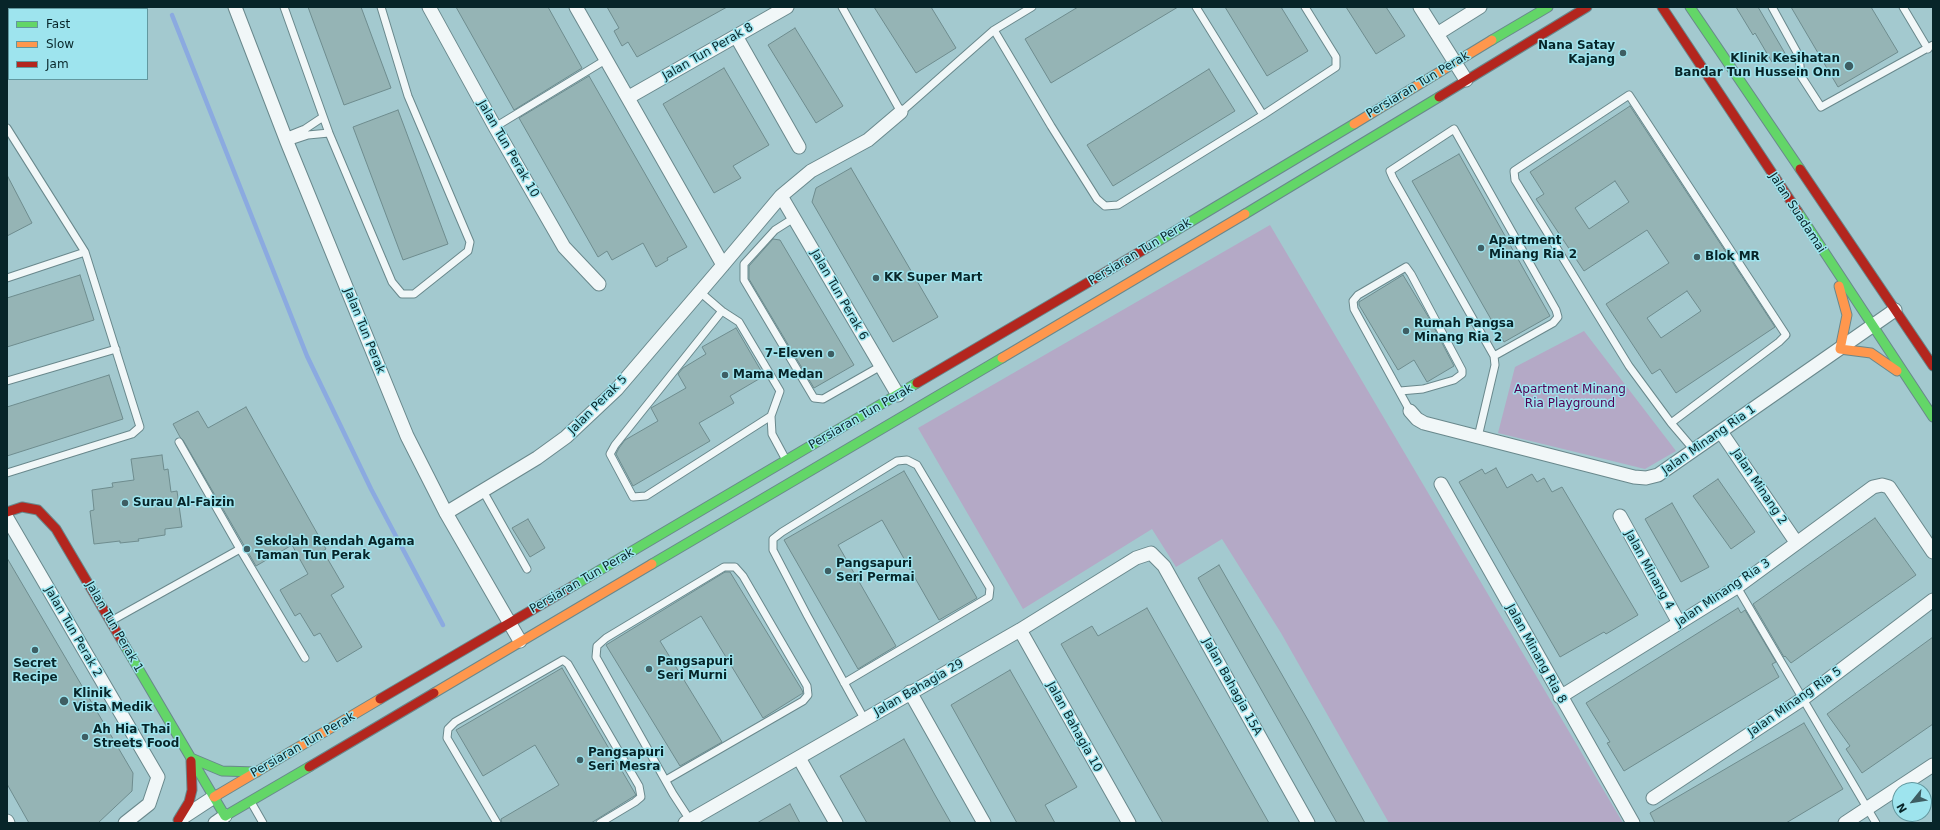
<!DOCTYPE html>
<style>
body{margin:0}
#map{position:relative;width:1940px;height:830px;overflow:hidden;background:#a3c9cf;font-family:"DejaVu Sans",sans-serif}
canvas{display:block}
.frame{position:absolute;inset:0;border:8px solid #072529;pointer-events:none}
.legend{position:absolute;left:8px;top:8px;width:140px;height:72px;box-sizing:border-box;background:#9ee4ee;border:1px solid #62989f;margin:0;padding:5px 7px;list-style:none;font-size:12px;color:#072529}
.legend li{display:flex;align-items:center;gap:8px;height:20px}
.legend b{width:20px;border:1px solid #62989f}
.north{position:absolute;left:1892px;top:782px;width:40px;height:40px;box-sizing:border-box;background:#9ee4ee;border:1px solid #62989f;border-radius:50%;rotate:240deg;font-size:11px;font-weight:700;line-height:16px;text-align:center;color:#072529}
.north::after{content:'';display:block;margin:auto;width:14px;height:18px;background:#3e5e63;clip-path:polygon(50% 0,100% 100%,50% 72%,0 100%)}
</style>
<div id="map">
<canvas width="1940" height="830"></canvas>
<div class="frame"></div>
<ul class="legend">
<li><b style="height:5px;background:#63d668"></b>Fast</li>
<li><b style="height:5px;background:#ff974d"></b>Slow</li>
<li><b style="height:5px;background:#b3261e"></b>Jam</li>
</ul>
<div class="north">N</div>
</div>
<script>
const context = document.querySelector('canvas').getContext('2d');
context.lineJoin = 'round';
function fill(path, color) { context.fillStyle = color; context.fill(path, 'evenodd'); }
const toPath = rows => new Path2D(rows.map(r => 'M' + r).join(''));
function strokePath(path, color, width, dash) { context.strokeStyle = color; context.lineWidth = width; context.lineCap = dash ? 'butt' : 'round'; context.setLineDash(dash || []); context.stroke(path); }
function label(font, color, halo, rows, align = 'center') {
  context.font = font + ' "DejaVu Sans",sans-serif'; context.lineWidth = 3; context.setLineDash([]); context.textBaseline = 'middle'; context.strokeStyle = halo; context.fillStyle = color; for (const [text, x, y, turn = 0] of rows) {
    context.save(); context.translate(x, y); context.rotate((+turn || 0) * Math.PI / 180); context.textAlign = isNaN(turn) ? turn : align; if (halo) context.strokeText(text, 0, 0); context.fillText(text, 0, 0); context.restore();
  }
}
const green = toPath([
 [1270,225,1623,823,1389,823,1281,633,1222,539,1176,567,1152,529,1023,609,918,428],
 [1584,331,1676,451,1645,469,1498,433,1515,367]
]);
const stream = toPath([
 [172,15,307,356,371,489,443,625]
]);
const building = toPath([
 [308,7,361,7,391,88,344,105,308,7],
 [456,7,548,7,582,68,514,110,456,7],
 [607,7,727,7,637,57,628,42,622,46,614,31,619,28,607,7],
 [874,7,931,7,956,48,916,73,874,7],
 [1078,7,1178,7,1051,83,1025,39,1078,7],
 [1225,7,1281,7,1308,51,1267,76,1225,7],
 [1346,7,1386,7,1405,36,1376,54,1346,7],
 [1736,7,1758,7,1786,55,1772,62,1755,33,1753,35,1736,7],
 [1791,7,1871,7,1898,52,1838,87,1791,7],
 [795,28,843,106,816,123,768,45,795,28],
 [724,68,769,145,733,166,741,178,714,193,663,104,724,68],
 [1209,69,1235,111,1113,186,1087,145,1209,69],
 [589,76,687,247,667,258,668,260,656,267,643,243,612,260,607,251,598,257,519,118,589,76],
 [1630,106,1775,327,1676,393,1660,369,1652,374,1606,304,1669,263,1647,230,1584,271,1536,199,1544,194,1530,172,1630,106],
 [1615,181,1629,202,1589,229,1575,208,1615,181],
 [1687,291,1701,311,1661,338,1647,318,1687,291],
 [398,110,448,244,403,260,353,127,398,110],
 [1459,154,1550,316,1504,342,1412,181,1459,154],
 [851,168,938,317,893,342,812,202,816,188,851,168],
 [7,175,32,223,7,236,7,175],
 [773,239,780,240,854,365,814,388,749,279,749,266,773,239],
 [80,275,94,320,7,347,7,298,80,275],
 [1403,275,1429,318,1454,366,1427,382,1414,360,1398,370,1359,305,1359,302,1403,275],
 [736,328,764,376,730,396,734,403,699,423,710,441,633,486,616,454,619,448,625,440,658,421,651,408,686,388,678,374,683,368,706,354,702,347,736,328],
 [109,375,123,419,7,456,7,407,109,375],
 [246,407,326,549,323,551,344,587,331,595,362,647,337,662,320,633,314,636,300,613,295,616,280,590,308,574,292,545,256,566,183,440,180,437,173,424,198,411,208,428,246,407],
 [162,455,164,470,168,469,171,492,177,491,182,527,165,529,165,535,138,539,139,541,120,543,120,541,94,544,90,511,94,510,92,490,113,487,112,483,134,480,131,459,162,455],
 [1496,468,1507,488,1532,474,1537,482,1544,478,1552,492,1562,487,1638,615,1606,634,1604,632,1560,657,1459,482,1482,469,1485,474,1496,468],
 [904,471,977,598,939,620,882,520,838,545,896,646,858,669,784,540,904,471],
 [1718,479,1755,532,1731,549,1693,496,1718,479],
 [1672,503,1709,567,1681,582,1645,519,1672,503],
 [1875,518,1916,575,1791,663,1785,656,1784,657,1753,604,1875,518],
 [528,519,545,548,530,557,512,528,528,519],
 [7,558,133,773,132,791,98,823,29,823,7,784,7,558],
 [1219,565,1308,720,1365,823,1337,823,1204,589,1198,578,1219,565],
 [725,572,730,572,802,690,803,693,763,718,701,616,660,641,722,742,680,766,606,645,725,572],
 [1147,608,1222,740,1269,823,1163,823,1061,644,1092,626,1098,636,1147,608],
 [1738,608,1741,613,1745,610,1776,662,1772,664,1779,677,1624,771,1607,743,1610,742,1586,703,1738,608],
 [1933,637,1933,724,1862,773,1846,749,1850,746,1827,714,1933,637],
 [562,668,636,795,591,823,502,823,501,819,559,785,535,745,483,776,456,730,562,668],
 [1010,670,1077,787,1045,805,1055,823,1017,823,951,705,1010,670],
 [1804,723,1843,789,1786,823,1655,823,1650,813,1804,723],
 [904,739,935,795,951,823,867,823,840,776,904,739],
 [790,804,800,823,757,823,790,804]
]);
const lane = toPath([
 [284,7,329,133,392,282,402,294,414,294,468,251,470,242,408,96,381,7],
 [842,7,901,112,994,30,1032,7],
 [1196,7,1263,115],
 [1772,7,1799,56,1801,76,1821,107,1933,45],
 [1903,7,1928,49],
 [994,30,1051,126,1097,199,1105,206,1118,205,1263,115,1336,67,1336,57,1305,7],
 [495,127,607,59],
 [7,128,85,252,140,427,132,434,7,473],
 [285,137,305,129,323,117],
 [287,142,308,135,329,133],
 [794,218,775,230,744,264,744,280,814,398,823,399,881,366],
 [7,278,85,252],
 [700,292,722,311,739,322,780,391,771,416,772,434,786,460],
 [722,311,615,445,610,454,633,497,646,496,771,416],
 [7,381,116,349],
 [1400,391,1423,389,1454,380,1462,374,1462,370,1411,274,1406,267,1358,295,1353,301,1354,309,1410,411],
 [1671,423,1779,342,1786,335,1629,95,1514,171,1515,180,1629,366,1671,423,1694,450],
 [1478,437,1495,365,1494,356,1393,178,1390,171,1454,129,1556,310,1558,317,1553,323,1494,356],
 [179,442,240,549,305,658],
 [483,491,527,569],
 [1737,587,1876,823],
 [111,621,240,549],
 [844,683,989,597,990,588,917,465,907,460,897,461,782,532,773,539,773,550,807,615,852,697,865,720],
 [666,780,803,701,808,695,807,686,743,576,735,567,724,567,606,638,597,646,596,657,673,794,690,820],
 [251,802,263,823],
 [497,823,447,738,448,729,455,722,563,660,568,664,639,786,641,797,635,802,600,823]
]);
const street = toPath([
 [235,7,287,142,407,436,446,513,520,641],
 [429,7,495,127,564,247,599,284],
 [576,7,723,265],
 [1420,7,1466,80],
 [84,9,91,7],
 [7,29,9,29],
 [1437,34,1480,7],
 [736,36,799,147],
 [629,97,787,7],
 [781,196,898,395],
 [1410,411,1417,419,1424,423,1634,477,1646,478,1658,475,1895,310],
 [1721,432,1796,542],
 [1441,484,1633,823],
 [446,513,537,458,566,437,617,389,723,265,781,196,811,171,868,140,901,112],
 [1620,516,1679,623],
 [7,518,158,777,149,804,125,823],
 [1020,630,1129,823],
 [910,692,984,823],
 [1560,697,1737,587,1873,487,1882,485,1889,487,1933,552],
 [799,758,836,823],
 [1653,798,1804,698,1933,600],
 [182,818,214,797],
 [7,821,8,823],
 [215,823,225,816],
 [685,823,1020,630,1136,558,1151,553,1164,566,1308,823],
 [1845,823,1933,765]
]);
const fast = toPath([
 [1690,7,1800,169],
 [1492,40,1548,7],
 [1798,212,1933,417],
 [1245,214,1439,97],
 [1150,246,1354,124],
 [652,564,1002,358],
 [573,586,917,383],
 [125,646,225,816,309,767],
 [191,758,222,771,257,772]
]);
const slow = toPath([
 [1354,124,1492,40],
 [1839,286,1847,315,1840,349,1871,353,1897,371],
 [1002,358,1245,214],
 [434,693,652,564],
 [214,797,380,699]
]);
const jam = toPath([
 [1662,7,1798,212],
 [1439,97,1587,7],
 [1800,169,1933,366],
 [917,383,1150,246],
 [7,512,22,507,38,510,56,529,125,646],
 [380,699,573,586],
 [309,767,434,693],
 [178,820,189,802,192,790,191,761]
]);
const markers = [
 [1623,53,4,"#3e5e63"],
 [1849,66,5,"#3e5e63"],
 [1481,248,4,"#3e5e63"],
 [1697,257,4,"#3e5e63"],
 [876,278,4,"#3e5e63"],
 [1406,331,4,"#3e5e63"],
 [831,354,4,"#3e5e63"],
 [725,375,4,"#3e5e63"],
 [125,503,4,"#3e5e63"],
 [247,549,4,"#3e5e63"],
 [828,571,4,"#3e5e63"],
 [35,650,4,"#3e5e63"],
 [649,669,4,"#3e5e63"],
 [64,701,5,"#3e5e63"],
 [85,737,4,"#3e5e63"],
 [580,760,4,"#3e5e63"]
];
const poiNames = [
 ["Nana Satay",1615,46,"right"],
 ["Kajang",1615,60,"right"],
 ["Klinik Kesihatan",1840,59,"right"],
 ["Bandar Tun Hussein Onn",1840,73,"right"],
 ["Apartment",1489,241],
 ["Minang Ria 2",1489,255],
 ["Blok MR",1705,257],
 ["KK Super Mart",884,278],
 ["Rumah Pangsa",1414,324],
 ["Minang Ria 2",1414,338],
 ["7-Eleven",823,354,"right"],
 ["Mama Medan",733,375],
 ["Surau Al-Faizin",133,503],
 ["Sekolah Rendah Agama",255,542],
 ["Taman Tun Perak",255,556],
 ["Pangsapuri",836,564],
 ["Seri Permai",836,578],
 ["Pangsapuri",657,662],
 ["Seri Murni",657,676],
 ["Secret",35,664,"center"],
 ["Recipe",35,678,"center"],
 ["Klinik",73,694],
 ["Vista Medik",73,708],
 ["Ah Hia Thai",93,730],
 ["Streets Food",93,744],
 ["Pangsapuri",588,753],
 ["Seri Mesra",588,767]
];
const streetNames = [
 ["Jalan Tun Perak 8",708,52,-30],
 ["Persiaran Tun Perak",1418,85,-31],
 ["Jalan Tun Perak 10",508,149,60],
 ["Jalan Suadamai",1797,213,57],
 ["Persiaran Tun Perak",1140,252,-31],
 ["Jalan Tun Perak 6",839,295,60],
 ["Jalan Tun Perak",364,331,68],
 ["Jalan Perak 5",598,405,-45],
 ["Persiaran Tun Perak",861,417,-30],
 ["Jalan Minang Ria 1",1709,440,-35],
 ["Jalan Minang 2",1759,487,56],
 ["Jalan Minang 4",1649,570,61],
 ["Persiaran Tun Perak",582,581,-30],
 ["Jalan Minang Ria 3",1723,593,-34],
 ["Jalan Tun Perak 1",114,627,60],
 ["Jalan Tun Perak 2",73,632,60],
 ["Jalan Minang Ria 8",1536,654,61],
 ["Jalan Bahagia 15A",1232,687,61],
 ["Jalan Bahagia 29",919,688,-30],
 ["Jalan Minang Ria 5",1795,702,-35],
 ["Jalan Bahagia 10",1074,727,61],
 ["Persiaran Tun Perak",303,745,-30]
];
const parkNames = [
 ["Apartment Minang",1570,390],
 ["Ria Playground",1570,404]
];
fill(green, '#b4a9c6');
strokePath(stream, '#8baae0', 4.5);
fill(building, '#95b4b5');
strokePath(building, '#6e8c8e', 1);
strokePath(lane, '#69888c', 9);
strokePath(street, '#69888c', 15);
strokePath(fast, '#69888c', 11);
strokePath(slow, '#69888c', 11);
strokePath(jam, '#69888c', 11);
strokePath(lane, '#f1f7f8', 7);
strokePath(street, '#f1f7f8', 13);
strokePath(fast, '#63d668', 9);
strokePath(slow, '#ff974d', 9);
strokePath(jam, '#b3261e', 9);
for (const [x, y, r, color] of markers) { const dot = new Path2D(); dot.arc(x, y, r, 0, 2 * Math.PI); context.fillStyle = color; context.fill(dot); strokePath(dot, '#9ee4ee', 1.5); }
label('bold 12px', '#072529', '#9ee4ee', poiNames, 'left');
label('12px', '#072529', '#9ee4ee', streetNames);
label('12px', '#520054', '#9ee4ee', parkNames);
</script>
